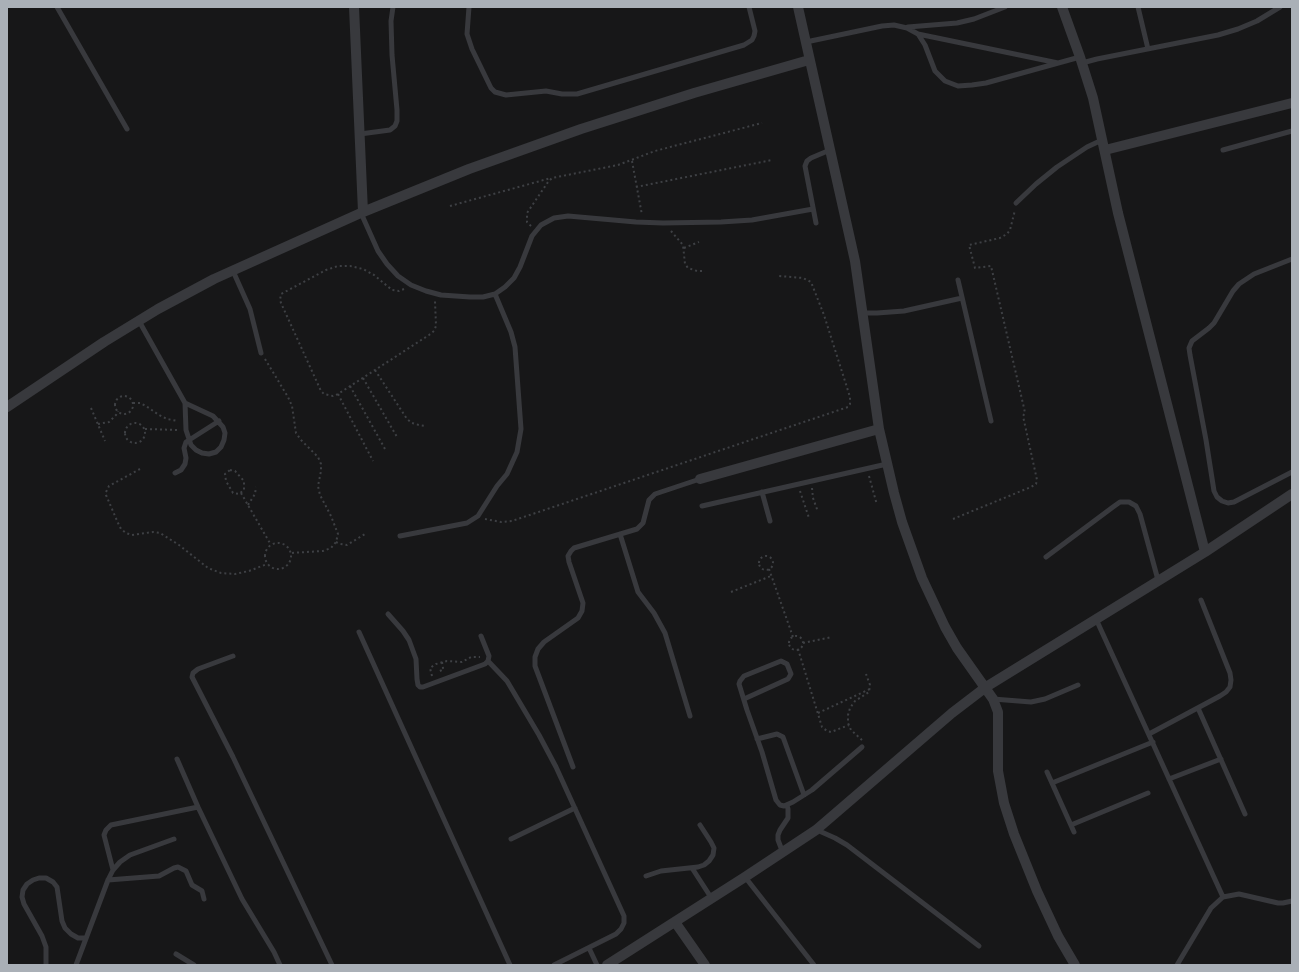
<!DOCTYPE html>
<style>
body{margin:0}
#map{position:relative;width:1299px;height:972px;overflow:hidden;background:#171718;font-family:Commissioner,sans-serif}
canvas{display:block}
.frame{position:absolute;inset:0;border:8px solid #aab0b7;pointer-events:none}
</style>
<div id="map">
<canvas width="1299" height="972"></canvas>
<div class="frame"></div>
</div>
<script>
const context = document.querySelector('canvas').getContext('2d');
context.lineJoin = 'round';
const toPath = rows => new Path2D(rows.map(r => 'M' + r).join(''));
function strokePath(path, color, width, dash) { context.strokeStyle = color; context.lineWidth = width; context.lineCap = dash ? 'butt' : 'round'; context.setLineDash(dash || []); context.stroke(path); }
const path = toPath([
 [632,161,642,215],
 [636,187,772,160],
 [450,206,551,178],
 [531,226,527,222,527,213,548,182,552,178,618,165,655,151,762,123],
 [671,231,683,245,685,264,688,268,697,271,705,271],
 [684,248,699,242],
 [404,289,399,291,392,290,374,275,363,269,350,266,338,266,326,270,281,294,280,300,281,303,321,391,324,394,333,396,338,394,429,335,434,331,436,326,435,301],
 [265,359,288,397,292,406,296,433,301,440,318,457,321,464,321,471,318,486,320,495,331,516,338,534,336,542,331,548,323,551,290,553],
 [375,370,407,419,412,423,419,425,426,426],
 [363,378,397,437],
 [350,386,385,449],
 [338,394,373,461],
 '115 405a9 9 0 1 1 18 0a9 9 0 1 1-18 0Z',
 [133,403,140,403,146,406,159,415,167,419,178,421],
 [91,408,105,441],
 '125 433a10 10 0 1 1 20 0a10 10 0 1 1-20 0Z',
 [98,424,109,422,116,415,118,411],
 [145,429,178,430],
 [140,469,109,486,106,492,106,495,118,523,121,529,126,533,132,535,153,532,160,533,179,545,208,568,221,573,235,574,249,571,267,564],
 [230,470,235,471,244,481,244,490,239,494,233,493,226,481,225,474,230,470],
 [869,476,877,505],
 [812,488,813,498,818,512],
 [800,491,809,518],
 [241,493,271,545],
 [248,505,255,494,256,487],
 [485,519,501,522,512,521,848,407,850,404,850,397,824,315,811,282,803,278,779,276],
 [953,519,1031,487,1036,484,1037,480,1023,416,1025,413,1024,408,991,266,975,268,969,245,1000,238,1007,234,1010,230,1015,210],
 [336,542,340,544,347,545,365,534],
 '265 556a13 13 0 1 1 26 0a13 13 0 1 1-26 0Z',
 '759 563a7 7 0 1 1 14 0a7 7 0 1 1-14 0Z',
 [769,569,793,637],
 [731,592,771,576],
 '789 643a7 7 0 1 1 14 0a7 7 0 1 1-14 0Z',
 [803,643,832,637],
 [798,649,822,727,827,731,831,732,849,725],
 [442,662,443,668,440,669,442,673],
 [432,676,430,668,436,664,447,661,462,662,471,657,480,657],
 [818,713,870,689],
 [862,740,851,730,848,723,848,715,850,708,855,701,869,692,870,685,866,674]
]);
const service = toPath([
 [57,7,127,129],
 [469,7,467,34,472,49,491,88,495,92,506,95,546,91,562,94,577,94,744,45,752,40,754,36,755,31,749,7],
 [1138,7,1148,49],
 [908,27,957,23,974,19,1005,7],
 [918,34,1058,63],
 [806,42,882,26,894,25,907,28,918,34,925,45,935,71,945,81,958,86,972,85,986,83,1080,57],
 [1082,63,1097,59,1218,35,1238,29,1257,21,1280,7],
 [360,134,390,130,395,126,397,121,397,110,392,55,391,21,393,7],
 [1223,150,1292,131],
 [1016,203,1036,184,1057,167,1087,147,1102,140],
 [361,213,378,251,387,264,398,276,411,285,426,291,441,295,470,297,483,297,495,294,505,287,514,278,520,267,532,236,541,225,554,218,568,216,636,222,663,223,721,222,752,220,813,209],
 [816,223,805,166,807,161,811,158,830,150],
 [1292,259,1254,274,1239,284,1233,291,1214,323,1209,328,1192,341,1189,348,1190,355,1206,440,1214,491,1217,497,1222,501,1228,503,1234,502,1292,472],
 [233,271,250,309,261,353],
 [958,280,991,421],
 [863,313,877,313,904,311,962,298],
 [139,321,185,403,186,430,191,445,196,450,202,453,209,454,216,452,221,447,224,440,225,433,223,427,213,416,185,403],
 [175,473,181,470,185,464,186,458,184,448,186,442,219,421],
 [762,492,770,521],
 [702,506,887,464],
 [620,534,638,592,654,613,665,633,690,716],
 [400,536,467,523,478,516,497,486,507,474,517,452,521,429,515,347,511,332,495,294],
 [1046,557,1113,507,1120,502,1129,502,1136,506,1140,514,1158,580],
 [388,614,403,631,409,640,416,659,417,679,418,685,420,687,423,687,485,664,488,661,489,656,481,636],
 [1096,619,1223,897],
 [359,632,510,965],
 [233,656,198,669,193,673,192,677,233,757,332,965],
 [488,661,507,681,539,735,556,767,624,916,624,923,621,929,616,934,554,965],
 [744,699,788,679,791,674,787,664,781,661,744,676,740,681,739,684,747,710,762,752,776,800,780,805,784,806,793,802,812,790,862,747],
 [993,699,1031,702,1045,699,1078,685],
 [1198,708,1245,814],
 [1149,734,1220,696,1226,692,1230,687,1231,680,1230,673,1201,600],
 [757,739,777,734,783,737,804,795],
 [177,759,198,807,242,899,274,952,280,965],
 [573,767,535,666,535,657,538,649,544,642,578,618,582,611,583,603,569,562,568,556,571,551,574,548,637,529,643,523,649,500,655,494,700,479],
 [1047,772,1074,832],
 [1169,779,1221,759],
 [1052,783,1153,742],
 [1071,825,1148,793],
 [817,830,835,838,847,845,979,946],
 [511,839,575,808],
 [783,853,778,840,778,835,780,830,788,818,788,809,787,805],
 [692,868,712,899],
 [113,870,104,835,106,830,111,825,198,807],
 [646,876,661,871,698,867,704,865,709,861,713,855,714,848,711,842,700,825],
 [745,877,814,965],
 [108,880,159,876,174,868,178,867,186,871,192,885,202,891,204,899],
 [589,948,597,965],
 [176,954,194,965],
 [46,965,46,947,42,936,24,904,22,897,23,890,27,884,33,880,39,878,46,878,53,882,57,887,62,921,65,928,71,934,78,938,86,938],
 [76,965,108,880,113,870,120,862,130,855,174,839],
 [1177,965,1211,908,1223,897,1239,894,1278,903,1283,903,1292,901]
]);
const minor = toPath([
 [354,7,363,212],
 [798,7,855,261,879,429,894,493,902,522,922,578,945,627,957,648,993,699,998,712,998,771,1004,803,1014,834,1037,891,1058,936,1075,965],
 [1062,7,1080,57,1093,98,1118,213,1205,552],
 [1105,150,1292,103],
 [7,407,104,342,158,309,214,279,363,212,469,169,581,129,694,93,809,60],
 [700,479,879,429],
 [675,922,705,965],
 [607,965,745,877,816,830,952,713,986,687,1205,552,1292,494]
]);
strokePath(path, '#3e4044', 2, [2, 3]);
strokePath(service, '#38393d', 5);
strokePath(minor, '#38393d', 10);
</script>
